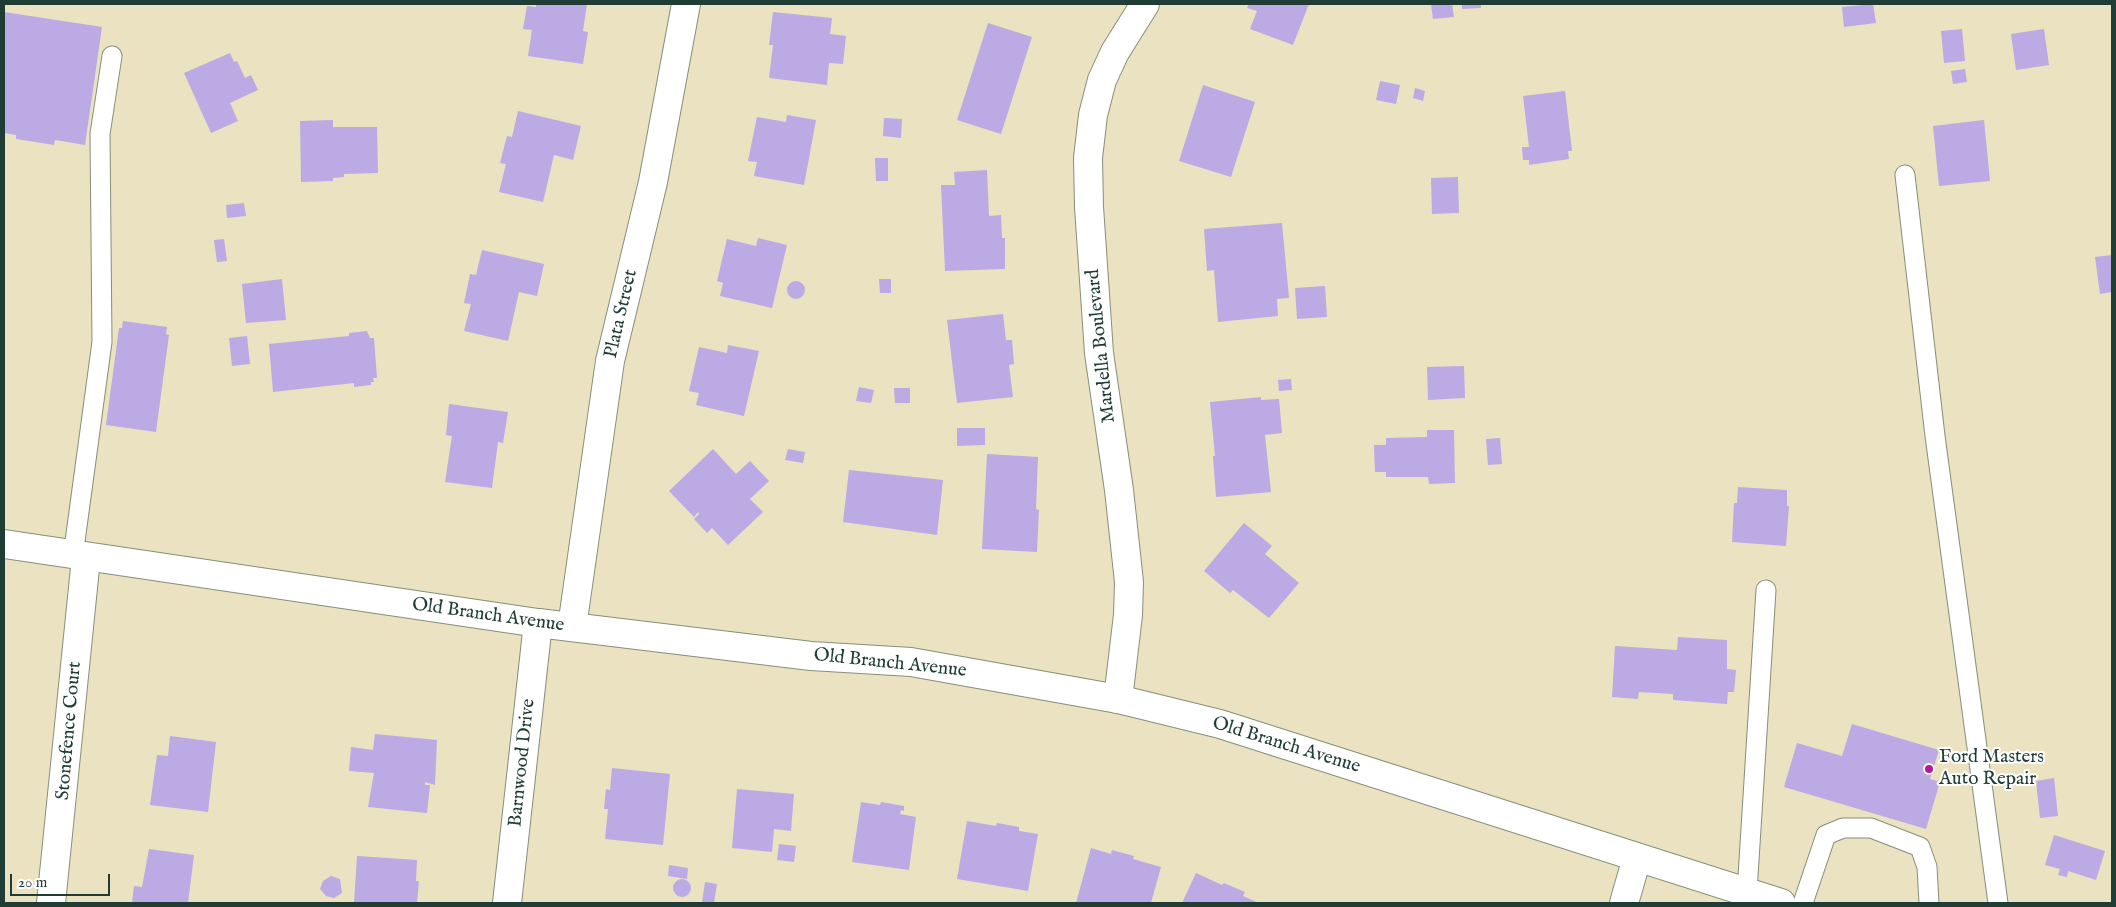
<!DOCTYPE html>
<style>
body{margin:0}
#map{position:relative;width:2116px;height:907px;overflow:hidden;background:#eae2c1;font-family:"IM FELL English",serif}
canvas{display:block}
.frame{position:absolute;inset:0;border:5px solid #1f3d34;pointer-events:none}
.scale{position:absolute;left:10px;top:874px;width:100px;height:22px;box-sizing:border-box;border:2px solid #1f3d34;border-top:0;padding-left:6px;font-size:15px;line-height:18px;white-space:nowrap;color:#1f3d34;-webkit-text-stroke:4px #fff;paint-order:stroke}
</style>
<div id="map">
<canvas width="2116" height="907"></canvas>
<div class="frame"></div>
<div class="scale">20 m</div>
</div>
<script>
const context = document.querySelector('canvas').getContext('2d');
context.lineJoin = 'round';
function fill(path, color) { context.fillStyle = color; context.fill(path, 'evenodd'); }
const toPath = rows => new Path2D(rows.map(r => 'M' + r).join(''));
function strokePath(path, color, width, dash) { context.strokeStyle = color; context.lineWidth = width; context.lineCap = dash ? 'butt' : 'round'; context.setLineDash(dash || []); context.stroke(path); }
function label(font, color, halo, rows, align = 'center') {
  context.font = font + ' "IM FELL English",serif'; context.lineWidth = 4; context.setLineDash([]); context.textBaseline = 'middle'; context.strokeStyle = halo; context.fillStyle = color; for (const [text, x, y, turn = 0] of rows) {
    context.save(); context.translate(x, y); context.rotate((+turn || 0) * Math.PI / 180); context.textAlign = isNaN(turn) ? turn : align; if (halo) context.strokeText(text, 0, 0); context.fillText(text, 0, 0); context.restore();
  }
}
const building = toPath([
 [536,4,587,4,583,31,588,32,583,64,528,56,532,30,523,29,527,6,536,7],
 [1249,4,1309,4,1293,45,1250,29,1257,11,1247,8],
 [1431,4,1452,4,1454,17,1433,19],
 [1462,4,1481,4,1481,8,1462,9],
 [1872,4,1873,4,1876,23,1844,27,1842,7],
 [4,12,102,27,85,145,55,140,54,145,16,139,16,135,4,133],
 [773,12,832,18,830,34,846,36,843,64,829,63,827,85,769,78,773,45,769,45],
 [988,23,1032,37,1001,134,957,120],
 [1962,29,1965,61,1944,63,1941,31],
 [2044,29,2049,65,2016,70,2011,34],
 [230,53,234,62,237,61,245,78,251,75,258,90,230,103,238,121,211,133,184,73],
 [1965,69,1967,82,1953,84,1951,71],
 [1380,81,1400,85,1396,104,1376,100],
 [1203,85,1255,102,1231,177,1179,161],
 [1415,88,1425,91,1423,101,1413,98],
 [1565,91,1572,151,1568,151,1569,159,1529,165,1529,160,1523,160,1522,147,1529,147,1523,96],
 [518,111,581,126,573,160,554,155,543,202,499,192,506,164,500,163,507,136,512,137],
 [787,115,816,120,804,185,754,176,757,162,748,161,757,117,786,122],
 [884,118,902,119,901,138,883,136],
 [333,120,333,127,377,127,378,173,344,174,344,177,333,178,333,181,301,182,300,121],
 [1984,120,1990,181,1939,186,1933,126],
 [875,158,888,158,888,181,876,181],
 [987,170,989,216,1001,215,1002,238,1005,238,1005,269,945,271,941,185,955,185,954,172],
 [1458,177,1459,213,1432,214,1431,178],
 [244,203,246,216,227,218,226,205],
 [1282,223,1289,298,1277,299,1278,316,1218,322,1214,270,1207,271,1204,229],
 [758,238,787,245,772,308,720,296,723,283,717,281,727,239,756,246],
 [224,239,227,261,217,262,214,240],
 [482,250,544,264,537,296,519,292,508,341,464,331,471,304,464,303,470,274,476,275],
 [2112,255,2112,292,2100,294,2095,257],
 [282,279,286,320,246,323,242,284],
 [879,279,891,279,891,293,880,293],
 '787 290a9 9 0 1 1 18 0a9 9 0 1 1-18 0Z',
 [1325,286,1327,317,1297,319,1295,288],
 [1003,314,1006,340,1012,340,1014,364,1009,365,1013,397,957,403,947,320],
 [123,321,167,327,166,334,169,335,156,432,106,425,119,328,122,328],
 [367,331,370,338,374,338,377,378,373,378,374,382,371,382,371,385,354,387,354,383,273,392,269,344,349,336,349,333],
 [247,336,250,364,232,366,229,338],
 [728,345,759,351,744,416,696,405,699,393,689,391,699,347,727,353],
 [1464,366,1465,398,1428,400,1427,367],
 [1291,379,1292,390,1279,391,1278,380],
 [859,387,874,390,871,403,856,401],
 [894,388,910,388,910,403,895,403],
 [1261,397,1261,400,1279,399,1282,433,1265,435,1271,492,1216,497,1213,456,1215,456,1210,402],
 [449,404,508,412,503,443,498,442,492,488,445,482,452,436,446,435],
 [957,428,985,428,985,445,957,446],
 [1427,430,1454,430,1455,483,1429,484,1428,477,1386,477,1386,472,1375,472,1374,445,1386,445,1386,438,1427,437],
 [1500,438,1502,464,1488,465,1486,439],
 [713,449,736,474,750,461,769,481,750,499,763,512,728,545,712,528,707,533,694,519,699,514,698,512,694,517,669,491],
 [788,449,805,452,803,463,785,460],
 [987,454,1038,457,1036,509,1039,510,1037,552,982,549],
 [849,470,943,480,937,535,843,522],
 [1738,487,1787,490,1787,506,1789,506,1786,546,1732,542,1734,503,1737,503],
 [1244,523,1272,546,1265,554,1299,583,1269,618,1233,590,1230,593,1204,571],
 [1678,637,1727,640,1727,669,1736,670,1734,692,1728,692,1727,704,1673,700,1673,694,1639,692,1638,699,1612,697,1615,646,1677,650],
 [1852,724,1939,750,1930,779,1940,782,1926,829,1784,787,1797,743,1842,756],
 [375,734,437,740,435,785,425,782,425,785,430,785,427,813,368,807,374,773,349,771,351,747,373,750],
 [170,736,216,742,208,812,150,805,157,755,168,756],
 [612,768,670,774,663,845,605,839,608,809,604,809,606,789,610,790],
 [2054,778,2058,816,2040,818,2036,781],
 [737,789,794,794,791,831,774,829,772,852,732,848],
 [861,802,880,805,881,802,904,806,904,811,901,810,900,814,916,817,909,870,852,862],
 [967,821,996,826,997,823,1019,827,1019,831,1038,834,1028,891,957,879],
 [2054,835,2105,851,2096,880,2068,871,2067,877,2058,875,2060,869,2045,865],
 [779,844,796,846,794,862,777,860],
 [1091,848,1111,854,1112,850,1134,856,1133,859,1161,867,1151,903,1076,903],
 [149,849,194,855,188,903,132,903,134,886,142,887],
 [357,856,417,860,416,881,419,881,417,903,354,903],
 [669,865,688,868,687,879,668,876],
 [1196,873,1222,885,1224,883,1245,892,1243,896,1259,903,1182,903],
 [331,876,340,879,342,893,334,898,326,896,320,889,323,881],
 '673 888a9 9 0 1 1 18 0a9 9 0 1 1-18 0Z',
 [705,882,717,884,714,903,702,902]
]);
const service = toPath([
 [1905,175,1935,436,1998,903],
 [73,556,102,342,100,134,112,56],
 [1747,892,1766,590],
 [1803,903,1826,835,1843,828,1871,828,1920,847,1927,867,1929,903]
]);
const minor = toPath([
 [1118,699,1128,615,1129,582,1119,490,1099,353,1089,207,1088,158,1093,115,1102,80,1115,52,1145,4],
 [51,903,86,558],
 [507,903,538,623],
 [1624,903,1637,858]
]);
const tertiary = toPath([
 [572,627,610,361,653,182,686,4]
]);
const secondary = toPath([
 [4,544,538,623,811,656,911,662,1118,699,1220,724,1781,903]
]);
const markers = [
 [1929,769,5,"#b5179e"]
];
const streetNames = [
 ["Plata Street",622,314,-77],
 ["Mardella Boulevard",1102,346,-96],
 ["Old Branch Avenue",488,616,8],
 ["Old Branch Avenue",890,664,6],
 ["Stonefence Court",70,731,-85],
 ["Old Branch Avenue",1286,746,17],
 ["Barnwood Drive",523,763,-84]
];
const poiNames = [
 ["Ford Masters",1939,758],
 ["Auto Repair",1939,780]
];
fill(building, '#bbaae3');
strokePath(service, '#84907a', 21);
strokePath(minor, '#84907a', 30);
strokePath(tertiary, '#84907a', 30);
strokePath(secondary, '#84907a', 30);
strokePath(service, '#fff', 19);
strokePath(minor, '#fff', 28);
strokePath(tertiary, '#fff', 28);
strokePath(secondary, '#fff', 28);
for (const [x, y, r, color] of markers) { const dot = new Path2D(); dot.arc(x, y, r, 0, 2 * Math.PI); context.fillStyle = color; context.fill(dot); strokePath(dot, '#fff', 2); }
label('19px', '#1f3d34', '#fff', streetNames);
label('19px', '#1f3d34', '#fff', poiNames, 'left');
</script>
